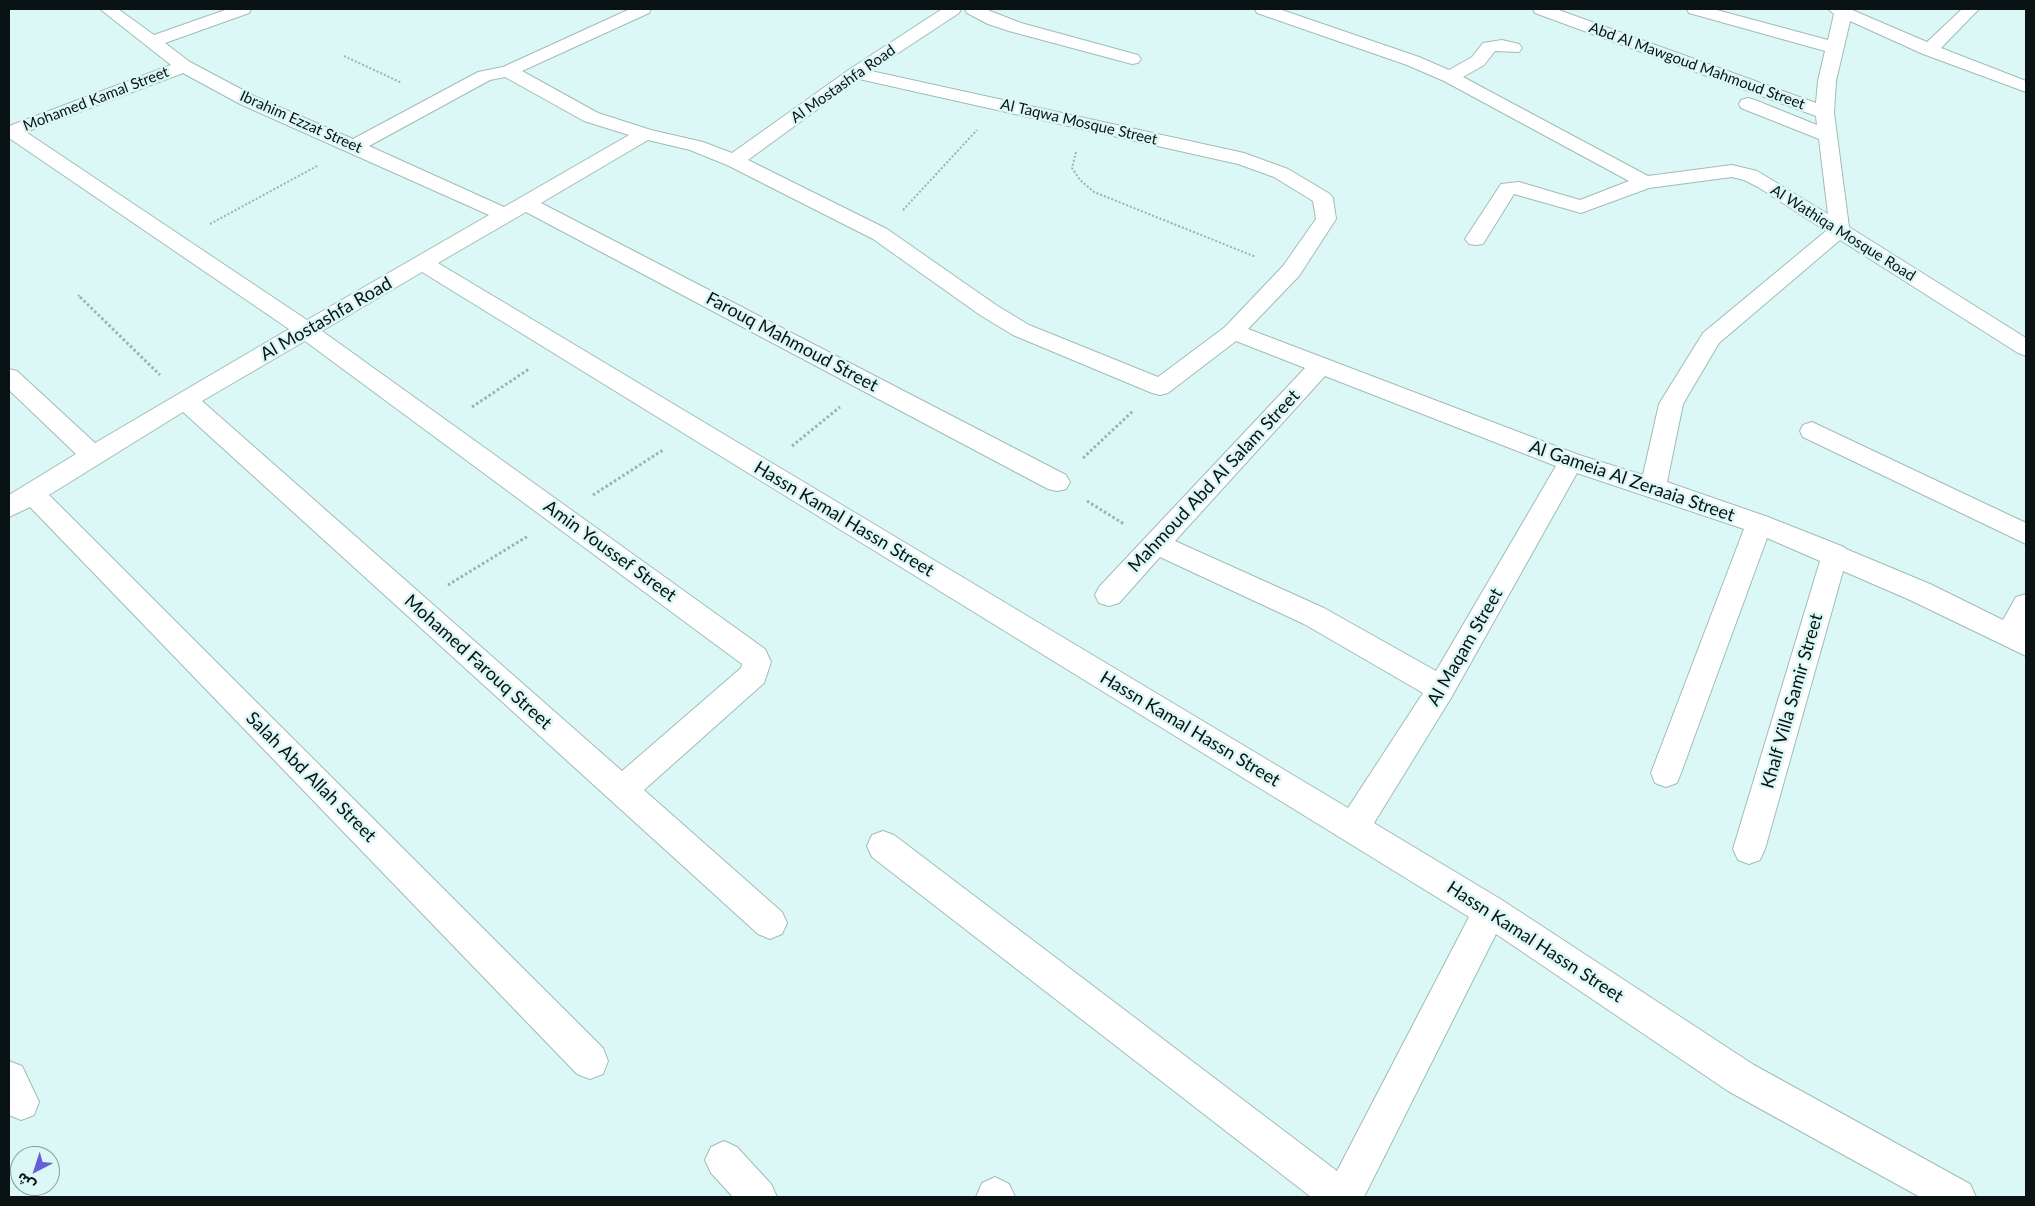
<!DOCTYPE html>
<meta charset="utf-8">
<style>
body{margin:0}
#map{position:relative;width:2035px;height:1206px;overflow:hidden;background:#dcf8f6;font-family:Lato,"Noto Sans Arabic",sans-serif}
canvas{display:block}
.frame{position:absolute;inset:0;border:10px solid #091313;pointer-events:none}
.north{position:absolute;left:10px;top:1146px;width:50px;height:50px;box-sizing:border-box;background:#dcf8f6;border:1px solid #889c9b;border-radius:50%;rotate:220deg;font-size:14px;font-weight:700;line-height:20px;text-align:center;color:#091313}
.north::after{content:'';display:block;margin:auto;width:18px;height:22px;background:#645fd8;clip-path:polygon(50% 0,100% 100%,50% 72%,0 100%)}
</style>
<div id="map">
<canvas width="2035" height="1206"></canvas>
<div class="frame"></div>
<div class="north">ش</div>
</div>
<script>
const context = document.querySelector('canvas').getContext('2d');
context.lineJoin = 'round';
const toPath = rows => new Path2D(rows.map(r => 'M' + r).join(''));
function strokePath(path, color, width, dash) { context.strokeStyle = color; context.lineWidth = width; context.lineCap = dash ? 'butt' : 'round'; context.setLineDash(dash || []); context.stroke(path); }
function fill(path, color) { context.fillStyle = color; context.fill(path, 'evenodd'); }
function label(font, color, halo, rows, align = 'center') {
  context.font = font + ' Lato,sans-serif'; context.lineWidth = 5; context.setLineDash([]); context.textBaseline = 'middle'; context.strokeStyle = halo; context.fillStyle = color; for (const [text, x, y, turn = 0] of rows) {
    context.save(); context.translate(x, y); context.rotate((+turn || 0) * Math.PI / 180); context.textAlign = isNaN(turn) ? turn : align; if (halo) context.strokeText(text, 0, 0); context.fillText(text, 0, 0); context.restore();
  }
}
const pathFar1 = toPath([
 [344,56,402,83],
 [1076,152,1072,168,1080,180,1094,192,1256,257],
 [903,210,977,130],
 [210,224,317,166],
 [78,295,81,298]
]);
const path = toPath([
 [80,297,160,375],
 [472,407,529,369],
 [792,446,840,407],
 [1083,458,1133,411],
 [593,495,663,450],
 [1087,501,1124,524],
 [448,585,528,536]
]);
const minor = toPath([
 [100,9,118,9,154,35,228,9,251,9,249,13,165,43,190,62,254,96,353,139,478,72,503,67,630,9,651,9,649,13,522,71,598,113,651,130,703,142,732,153,850,69,942,9,961,9,959,13,871,71,1244,153,1288,169,1330,194,1333,198,1336,219,1299,276,1248,329,1579,455,1643,475,1659,404,1703,333,1826,231,1758,187,1744,180,1732,177,1649,188,1581,213,1514,194,1483,244,1476,245,1469,244,1465,239,1501,184,1519,182,1580,200,1629,181,1444,81,1407,65,1257,13,1255,9,1279,9,1419,57,1449,70,1472,57,1483,43,1502,40,1519,44,1522,48,1519,52,1495,51,1484,65,1463,77,1648,176,1732,165,1757,171,1828,214,1819,139,1741,108,1739,104,1741,100,1748,98,1755,100,1817,125,1816,116,1535,13,1533,9,1556,9,1816,103,1818,81,1825,51,1689,13,1687,9,1713,9,1828,40,1834,14,1828,9,1850,9,1927,42,1962,9,1979,9,1941,48,2026,81,2026,92,1923,54,1850,21,1836,81,1834,113,1849,227,2026,338,2026,356,2018,353,1840,240,1719,343,1683,404,1667,482,1768,517,1844,547,1846,549,1930,584,2003,620,2016,597,2026,594,2026,656,1910,600,1843,571,1765,849,1760,860,1749,864,1738,860,1733,849,1820,561,1767,538,1681,773,1677,783,1666,787,1655,783,1651,773,1744,529,1577,473,1451,698,1374,823,1502,900,1754,1065,1970,1184,1976,1197,1920,1197,1728,1091,1496,934,1364,1197,1311,1197,872,857,867,846,872,835,883,831,894,835,1337,1171,1469,917,422,272,322,331,765,649,771,662,764,683,644,790,782,912,787,923,782,934,770,939,758,934,183,412,49,495,603,1048,608,1061,603,1074,590,1079,577,1074,30,507,9,517,9,495,76,454,9,390,9,369,17,371,95,443,289,329,9,138,9,126,171,65,100,9],
 [183,73,240,104,489,215,307,320,26,132,183,73],
 [505,77,584,121,629,135,504,207,369,146,490,80,505,77],
 [859,79,1238,164,1274,177,1313,201,1316,219,1283,266,1225,327,1158,377,1029,325,996,305,887,229,748,160,859,79],
 [648,140,690,150,727,165,873,239,980,315,1013,335,1152,393,1160,395,1168,393,1236,341,1305,368,1099,587,1095,595,1099,603,1109,606,1119,603,1160,557,1304,624,1423,693,1348,808,438,263,526,212,1048,489,1057,491,1066,489,1070,482,1066,475,541,203,648,140],
 [305,341,742,664,741,668,622,771,202,401,305,341],
 [1325,376,1556,466,1436,671,1324,608,1175,541,1325,376],
 [965,9,985,9,1021,23,1138,55,1141,59,1138,63,1132,64,1009,31,988,24,967,13,965,9],
 [1812,422,2026,523,2026,544,1803,437,1800,431,1803,425,1812,422],
 [9,1061,22,1066,39,1102,34,1115,21,1120,9,1115,9,1061],
 [724,1141,737,1147,771,1184,777,1197,733,1197,711,1173,705,1160,711,1147,724,1141],
 [995,1177,1009,1184,1015,1197,976,1197,982,1183,995,1177]
]);
const farStreetnames = [
 ["Abd Al Mawgoud Mahmoud Street",1697,66,20],
 ["Al Mostashfa Road",843,84,-35],
 ["Mohamed Kamal Street",96,99,-21],
 ["Ibrahim Ezzat Street",301,122,24],
 ["Al Taqwa Mosque Street",1079,122,13],
 ["Al Wathiqa Mosque Road",1843,233,32]
];
const streetNames = [
 ["Al Mostashfa Road",326,319,-30],
 ["Farouq Mahmoud Street",792,342,28],
 ["Mahmoud Abd Al Salam Street",1214,481,-47],
 ["Al Gameia Al Zeraaia Street",1632,481,19],
 ["Hassn Kamal Hassn Street",844,519,31],
 ["Amin Youssef Street",610,551,36],
 ["Al Maqam Street",1465,647,-60],
 ["Mohamed Farouq Street",478,662,42],
 ["Khalf Villa Samir Street",1792,701,-74],
 ["Hassn Kamal Hassn Street",1190,729,31],
 ["Salah Abd Allah Street",311,777,45],
 ["Hassn Kamal Hassn Street",1535,942,33]
];
strokePath(minor, '#a0bcb9', 2);
strokePath(pathFar1, '#9bb2b0', 2, [2, 2]);
strokePath(path, '#9bb2b0', 3, [2.5, 2.5]);
fill(minor, '#fff');
label('15px', '#091313', '#dcf8f6', farStreetnames);
label('18px', '#091313', '#dcf8f6', streetNames);
</script>
